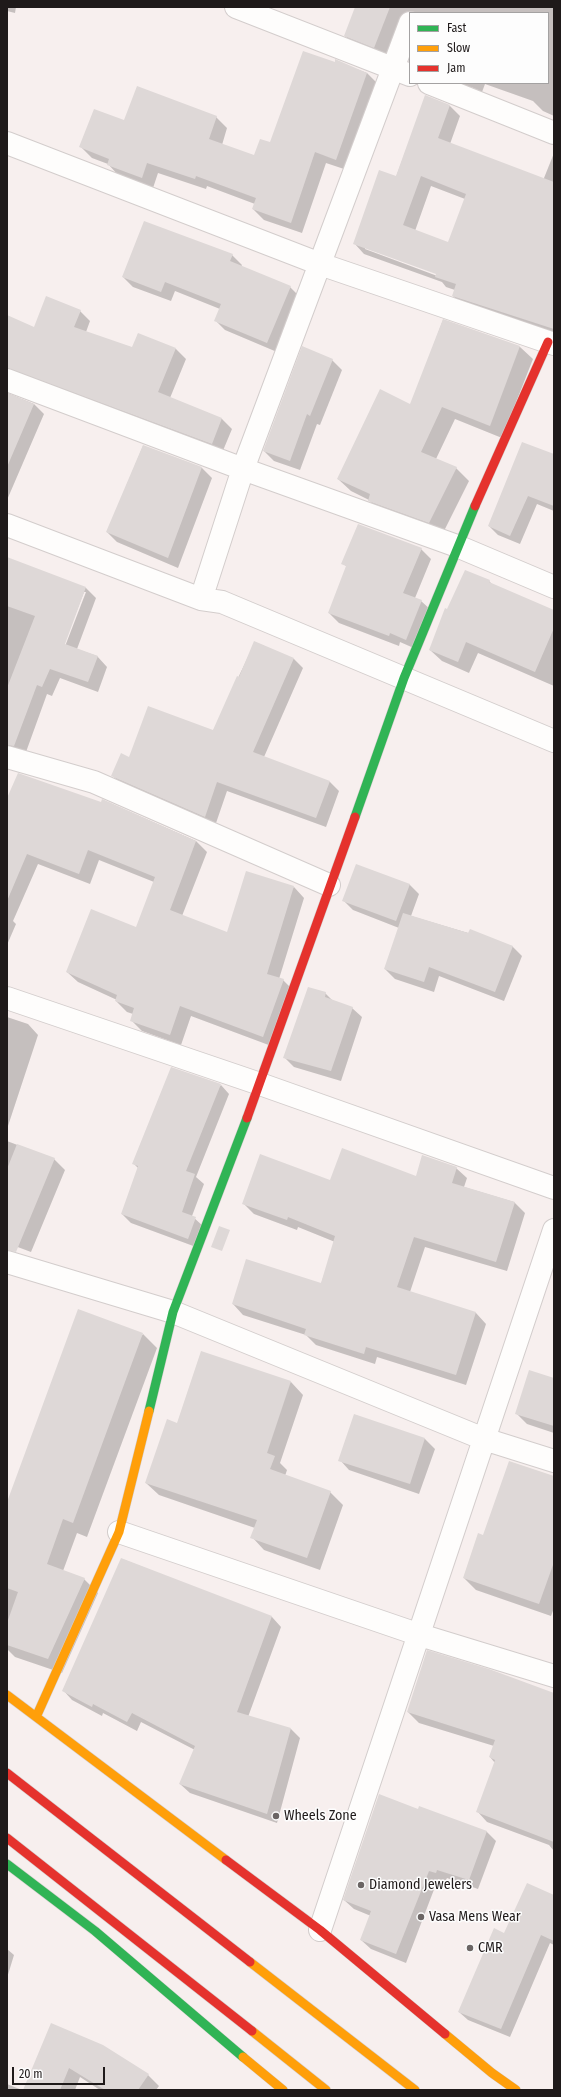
<!DOCTYPE html>
<style>
body{margin:0}
#map{position:relative;width:561px;height:2097px;overflow:hidden;background:#f7efee;font-family:"Fira Sans Condensed",sans-serif}
canvas{display:block}
.frame{position:absolute;inset:0;border:8px solid #1f1a1a;pointer-events:none}
.legend{position:absolute;left:409px;top:12px;width:140px;height:72px;box-sizing:border-box;background:#fdfdfd;border:1px solid #a4a2a2;margin:0;padding:5px 7px;list-style:none;font-size:12px;color:#1f1a1a}
.legend li{display:flex;align-items:center;gap:8px;height:20px}
.legend b{width:20px;border:1px solid #a4a2a2}
.scale{position:absolute;left:12px;top:2067px;width:93px;height:18px;box-sizing:border-box;border:2px solid #1f1a1a;border-top:0;padding-left:5px;font-size:12px;line-height:14px;white-space:nowrap;color:#1f1a1a;-webkit-text-stroke:3px #fdfdfd;paint-order:stroke}
</style>
<div id="map">
<canvas width="561" height="2097"></canvas>
<div class="frame"></div>
<ul class="legend">
<li><b style="height:5px;background:#30b455"></b>Fast</li>
<li><b style="height:5px;background:#ff9f0a"></b>Slow</li>
<li><b style="height:5px;background:#e5322d"></b>Jam</li>
</ul>
<div class="scale">20 m</div>
</div>
<script>
const context = document.querySelector('canvas').getContext('2d');
context.lineJoin = 'round';
function fill(path, color) { context.fillStyle = color; context.fill(path, 'evenodd'); }
const toPath = rows => new Path2D(rows.map(r => 'M' + r).join(''));
function strokePath(path, color, width, dash) { context.strokeStyle = color; context.lineWidth = width; context.lineCap = dash ? 'butt' : 'round'; context.setLineDash(dash || []); context.stroke(path); }
function label(font, color, halo, rows, align = 'center') {
  context.font = font + ' "Fira Sans Condensed",sans-serif'; context.lineWidth = 3; context.setLineDash([]); context.textBaseline = 'middle'; context.strokeStyle = halo; context.fillStyle = color; for (const [text, x, y, turn = 0] of rows) {
    context.save(); context.translate(x, y); context.rotate((+turn || 0) * Math.PI / 180); context.textAlign = isNaN(turn) ? turn : align; if (halo) context.strokeText(text, 0, 0); context.fillText(text, 0, 0); context.restore();
  }
}
const shadow = toPath([
 [7,7,16,7,15,13,7,11],
 [356,7,554,7,554,116,543,111,533,101,485,84,482,92,471,87,469,91,449,83,548,83,548,13,410,13,387,58,356,46,345,36],
 [336,61,367,73,378,84,347,170,326,163,302,233,264,220,253,209,255,204,207,186,206,189,158,173,153,188,119,176,108,164,92,158,81,147,124,122,216,117,227,128,222,145,254,156,270,144],
 [426,96,450,106,460,116,450,144,542,183,554,153,554,336,463,306,453,296,455,290,446,287,442,282,364,254,354,243,396,177],
 [431,186,465,199,449,243,415,231],
 [365,247,441,275,440,277,365,249],
 [232,255,242,265,241,267,290,287,300,297,277,352,225,330,215,320,220,309,175,291,171,301,133,287,123,277],
 [80,311,90,321,86,332,133,348,138,334,176,349,186,359,170,398,222,419,232,429,222,453,7,383,7,316,35,328],
 [443,320,520,347,533,359,502,438,455,419,436,459,456,468,469,481,442,535,381,513,369,500,351,491,338,479,411,405],
 [332,360,342,370,320,425,317,424,300,470,274,461,264,451],
 [7,393,34,404,44,414,7,500],
 [143,446,202,468,212,478,178,568,117,542,107,532],
 [554,455,554,511,537,504,520,544,498,535,489,526],
 [421,549,431,559,415,598,421,601,431,610,416,649,400,642,399,646,339,623,329,613,347,567,343,563],
 [7,558,86,588,96,598,77,649,97,656,107,667,98,692,60,678,52,696,47,694,26,752,7,745],
 [84,592,86,592,64,649,62,649],
 [489,581,494,586,554,611,554,686,478,653,469,673,442,661,430,650,448,610],
 [255,642,294,659,303,668,264,757,330,782,339,791,326,827,227,791,215,826,122,785,113,776,129,758,213,731],
 [7,800,101,803,103,800,196,841,207,852,182,916,227,933,294,887,304,898,279,979,283,980,294,991,274,1047,191,1016,181,1045,142,1031,131,1020,133,1014,127,1012,116,1001,117,1000,78,982,67,972,137,928,154,882,99,860,90,884,38,864,13,921,16,924,7,945],
 [409,884,419,894,411,916,512,946,522,956,504,1001,439,976,434,992,395,979,385,969,399,928,353,910,343,900],
 [325,993,333,1001,352,1008,362,1017,341,1081,294,1067,284,1057],
 [7,1017,28,1024,38,1035,7,1129],
 [221,1085,229,1094,196,1177,204,1184,192,1216,204,1227,196,1247,131,1223,122,1214,138,1168,134,1164],
 [7,1141,54,1159,65,1170,31,1252,7,1243],
 [456,1168,467,1178,464,1187,514,1202,525,1213,507,1271,425,1247,410,1292,476,1313,486,1324,466,1385,377,1357,375,1364,316,1345,306,1335,243,1315,233,1304,321,1284,335,1242,298,1227,297,1230,254,1214,243,1203,330,1181,416,1178],
 [143,1334,157,1348,87,1537,77,1533,63,1571,84,1579,98,1593,62,1673,15,1657,7,1649,7,1512],
 [554,1379,554,1433,527,1424,516,1413],
 [291,1382,303,1395,280,1463,287,1470,285,1476,330,1492,343,1505,320,1570,264,1550,252,1537,255,1528,159,1495,146,1483,178,1424],
 [355,1415,425,1439,435,1449,419,1494,349,1470,340,1460],
 [554,1477,554,1608,551,1616,476,1590,464,1578,483,1536],
 [122,1559,272,1617,281,1627,248,1717,291,1729,300,1738,277,1823,190,1793,180,1784,195,1750,141,1722,137,1731,103,1713,102,1716,72,1700,63,1690],
 [554,1694,554,1851,549,1845,487,1822,477,1811,495,1763,490,1757,494,1746,419,1723,408,1712],
 [486,1831,496,1841,478,1889,447,1878,445,1882,438,1879,406,1963,371,1949,361,1940,371,1916,354,1909,344,1900],
 [554,1896,554,1945,550,1943,510,2037,468,2020,459,2012,505,1934],
 [7,1949,14,1955,7,1978],
 [52,2024,148,2075,159,2086,156,2090,100,2090,80,2077,75,2090,24,2090],
 [7,2084,22,2090,7,2090]
]);
const building = toPath([
 [355,7,390,7,374,48,344,36],
 [303,51,335,62,335,59,367,73,336,160,315,152,291,223,252,209,256,198,196,176,195,179,147,163,142,178,107,165,109,159,79,147,94,109,124,120,137,86,217,116,209,139,254,155,260,139,270,142],
 [425,95,450,105,438,138,554,182,554,329,452,296,456,284,435,277,436,274,353,244,379,170,396,176],
 [421,176,466,194,448,242,403,225],
 [144,221,233,254,230,261,291,286,267,343,214,321,221,304,165,282,161,292,122,277],
 [46,296,81,310,74,327,132,347,138,333,176,348,158,392,222,418,212,444,7,368,7,315,34,327],
 [443,319,520,346,490,426,442,407,421,452,457,467,429,523,368,501,370,494,337,479,380,389,410,404],
 [302,346,333,359,310,416,307,414,290,461,263,451],
 [7,393,34,404,7,467],
 [522,442,554,454,554,506,528,496,510,536,488,526],
 [143,445,202,467,168,558,106,532],
 [358,524,422,548,403,593,422,600,406,640,390,633,389,636,328,613,346,566,341,564],
 [7,557,86,587,65,644,98,656,88,682,50,669,42,687,37,685,14,746,7,745,7,688,35,616,7,606],
 [465,570,490,580,489,582,554,610,554,628,535,672,466,642,458,662,429,650,445,608,447,609],
 [254,641,294,658,253,752,330,781,316,818,217,782,205,817,111,776,121,753,129,757,148,706,213,730,237,676,239,677],
 [18,773,101,802,102,799,196,841,170,910,227,932,246,871,294,886,267,974,284,979,263,1037,180,1006,170,1035,130,1021,134,1008,115,1001,117,995,66,972,91,909,136,927,155,877,88,850,79,874,27,854,7,901,7,798],
 [356,864,410,884,396,921,342,901],
 [403,913,468,933,470,929,513,946,495,992,429,967,424,982,384,969],
 [308,987,326,992,325,997,353,1007,331,1071,283,1058],
 [171,1067,221,1084,186,1171,195,1174,182,1212,196,1217,188,1239,121,1214,138,1166,132,1164],
 [17,1144,55,1158,16,1252,7,1250,7,1169],
 [342,1148,416,1176,422,1155,457,1167,452,1183,515,1202,496,1262,414,1237,397,1287,476,1312,456,1375,366,1347,364,1354,304,1335,306,1329,232,1304,246,1259,321,1283,335,1236,288,1217,287,1220,242,1204,260,1154,330,1180],
 [219,1226,230,1230,222,1251,211,1247],
 [78,1309,143,1333,73,1523,63,1519,47,1564,85,1578,48,1659,7,1645,7,1623,18,1592,7,1588,7,1502],
 [201,1351,291,1381,267,1453,275,1456,270,1469,331,1491,307,1558,250,1538,257,1520,145,1483,167,1419,177,1423],
 [529,1370,554,1378,554,1426,515,1414],
 [354,1414,425,1438,410,1484,338,1461],
 [509,1461,554,1476,554,1562,539,1604,463,1578,478,1533,483,1535],
 [121,1558,272,1616,237,1712,291,1728,267,1814,179,1784,195,1746,132,1713,127,1722,93,1704,92,1707,62,1691],
 [427,1650,489,1669,554,1693,554,1842,476,1812,495,1760,489,1757,495,1740,407,1712],
 [379,1794,418,1809,419,1806,487,1831,469,1880,437,1870,436,1873,429,1871,396,1954,360,1940,371,1911,343,1900],
 [527,1883,554,1895,554,1941,541,1935,501,2029,458,2012,494,1928,504,1933],
 [51,2023,103,2045,149,2074,138,2090,105,2090,69,2068,60,2090,23,2090]
]);
const street = toPath([
 [236,7,410,75],
 [429,83,554,133],
 [7,143,320,264,554,344],
 [7,380,243,469,457,546,554,587],
 [7,525,201,599,222,602,554,741],
 [201,599,243,469,410,23],
 [7,757,94,782,329,885],
 [7,998,260,1084,554,1188],
 [7,1262,173,1312,484,1439,554,1461],
 [119,1532,420,1635,554,1676],
 [320,1930,554,1230]
]);
const fast = toPath([
 [355,817,404,678,475,506],
 [149,1411,173,1312,247,1118],
 [7,1864,95,1931,243,2057]
]);
const slow = toPath([
 [7,1695,226,1860],
 [37,1715,119,1532,149,1411],
 [250,1962,415,2090],
 [252,2031,326,2090],
 [445,2034,492,2073,516,2090],
 [243,2057,283,2090]
]);
const jam = toPath([
 [475,506,548,342],
 [247,1118,355,817],
 [7,1773,250,1962],
 [7,1838,252,2031],
 [226,1860,320,1930,445,2034]
]);
const markers = [
 [276,1816,4,"#6b6564"],
 [361,1885,4,"#6b6564"],
 [421,1917,4,"#6b6564"],
 [470,1948,4,"#6b6564"]
];
const poiNames = [
 ["Wheels Zone",284,1816],
 ["Diamond Jewelers",369,1885],
 ["Vasa Mens Wear",429,1917],
 ["CMR",478,1948]
];
fill(shadow, '#0003');
fill(building, '#ded8d7');
strokePath(street, '#d3cdcc', 24);
strokePath(fast, '#d3cdcc', 10);
strokePath(slow, '#d3cdcc', 10);
strokePath(jam, '#d3cdcc', 10);
strokePath(street, '#fefdfc', 22);
strokePath(fast, '#30b455', 9);
strokePath(slow, '#ff9f0a', 9);
strokePath(jam, '#e5322d', 9);
for (const [x, y, r, color] of markers) { const dot = new Path2D(); dot.arc(x, y, r, 0, 2 * Math.PI); context.fillStyle = color; context.fill(dot); strokePath(dot, '#fdfdfd', 1.5); }
label('14px', '#1f1a1a', '#fdfdfd', poiNames, 'left');
</script>
